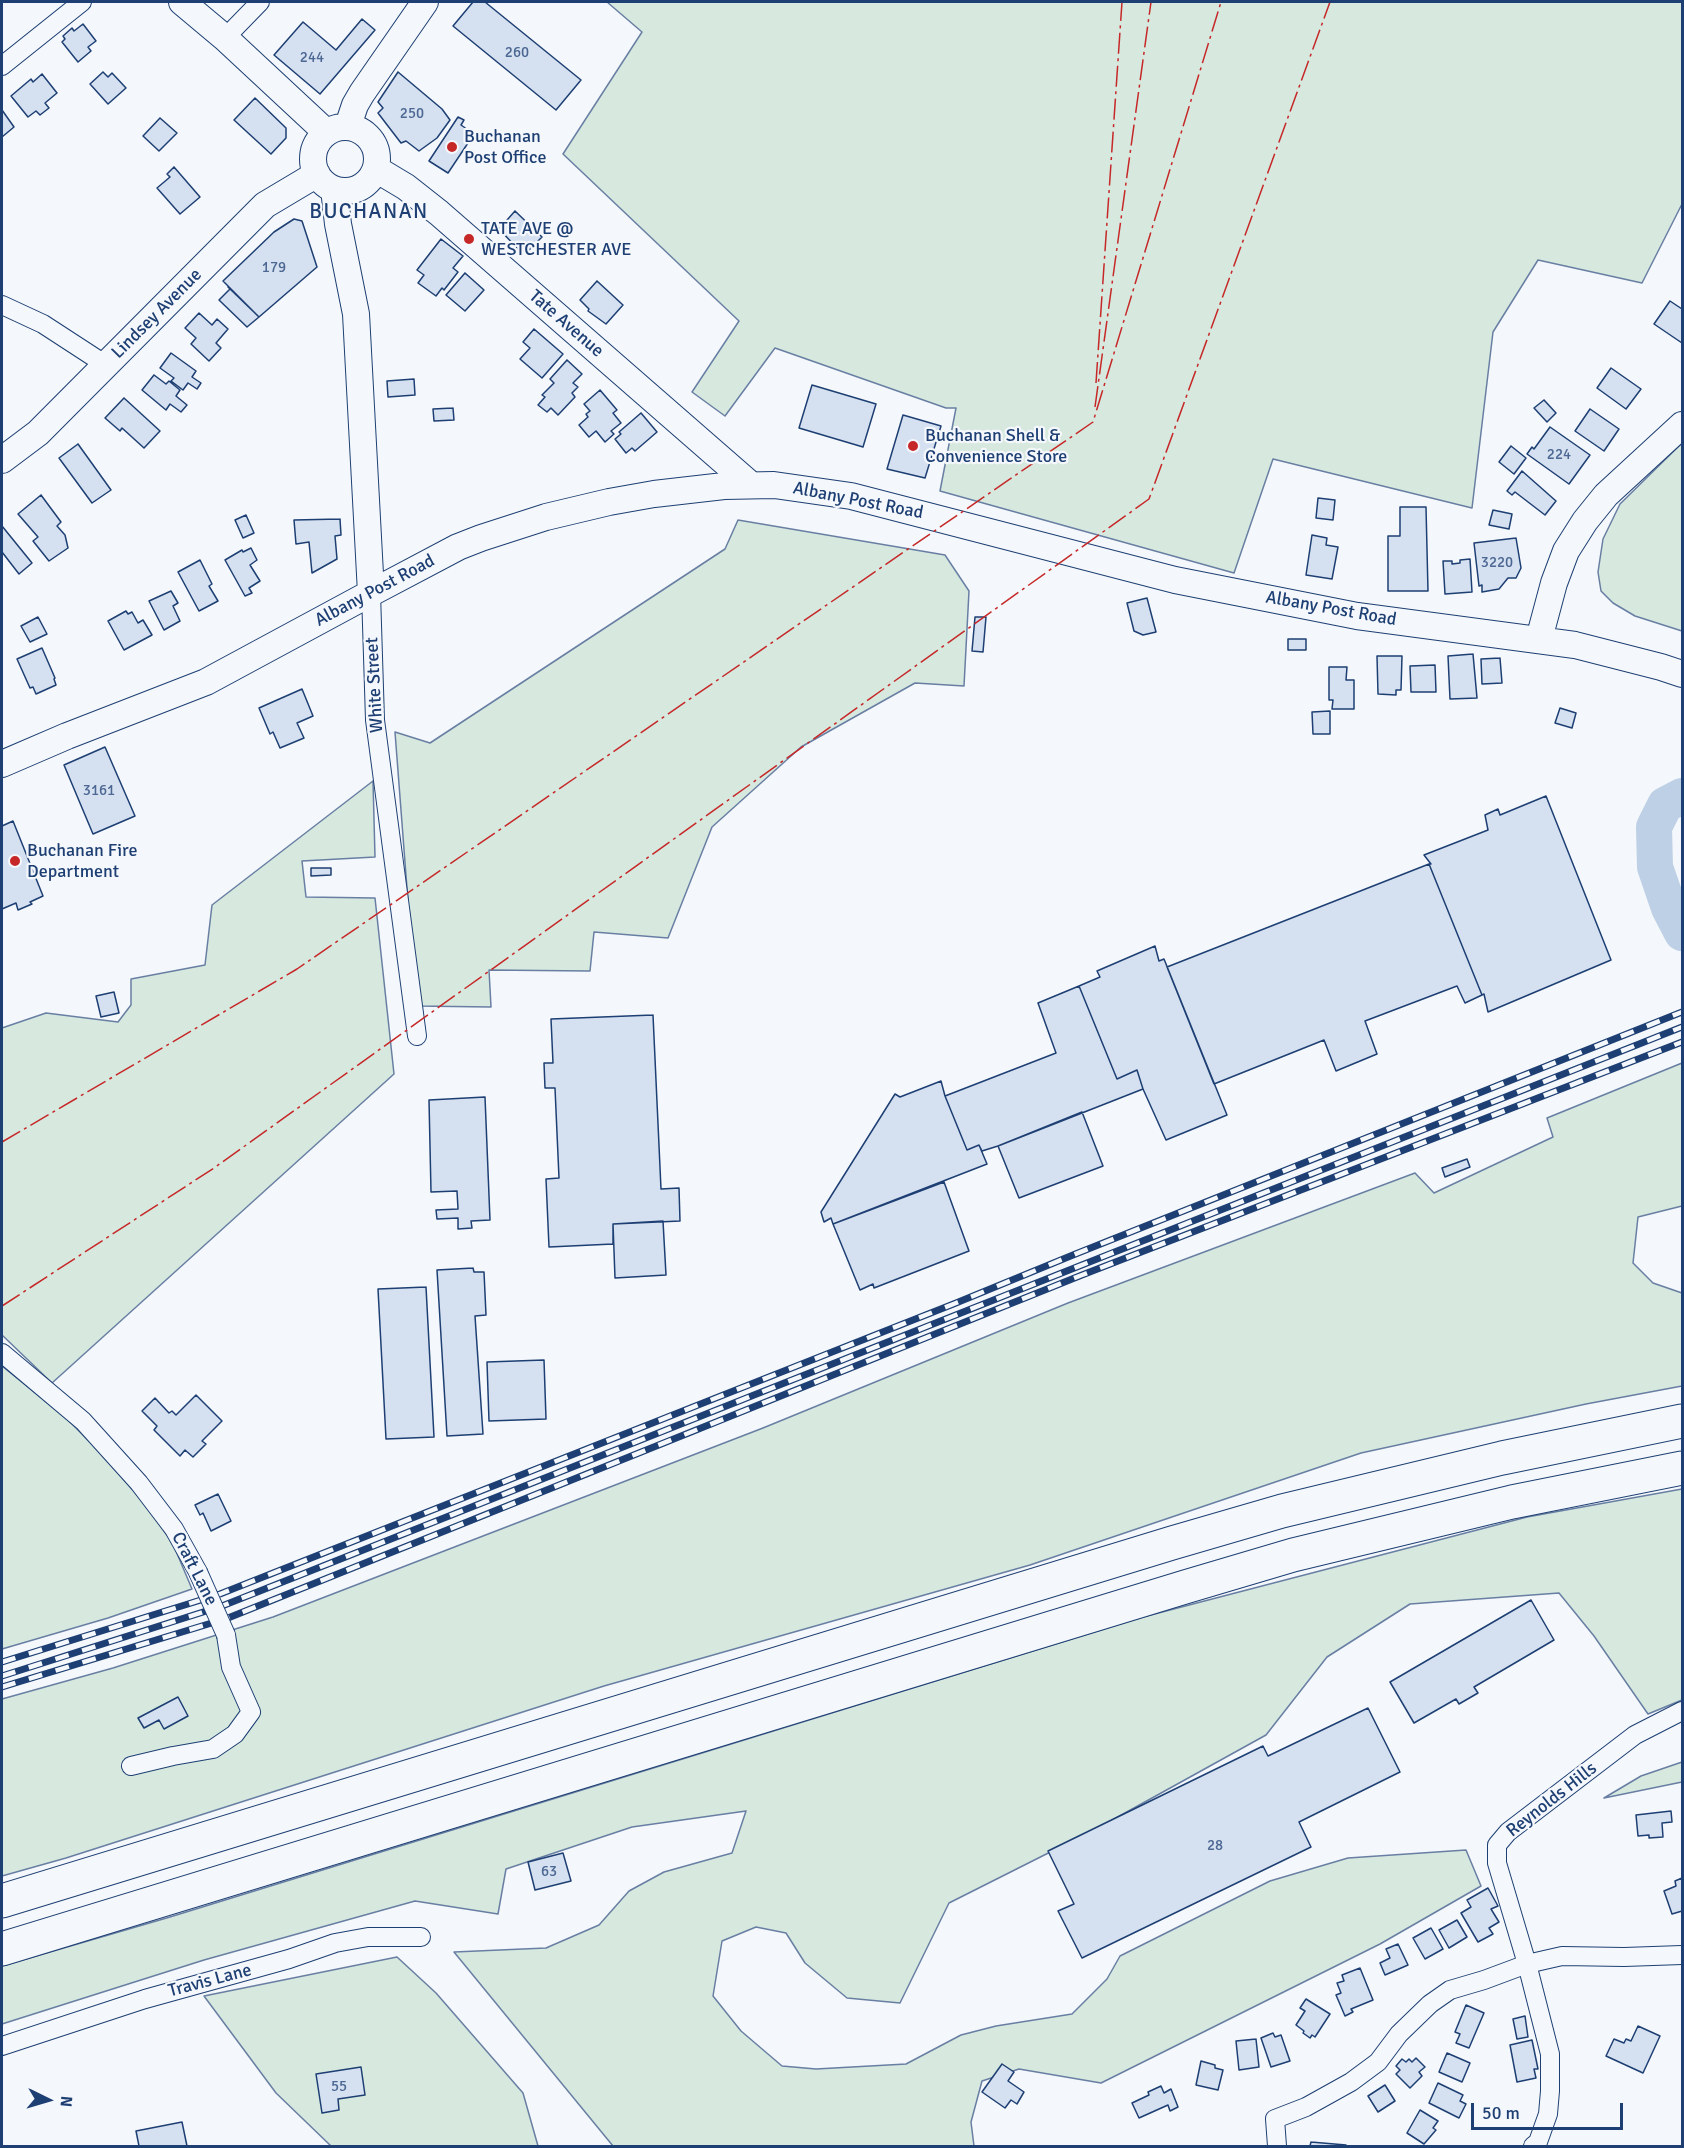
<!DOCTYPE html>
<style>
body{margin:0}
#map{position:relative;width:1684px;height:2148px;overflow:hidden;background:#f4f7fb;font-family:Signika,sans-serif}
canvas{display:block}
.frame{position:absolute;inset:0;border:3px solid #1d3f73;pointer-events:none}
.north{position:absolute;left:18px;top:2070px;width:60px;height:60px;-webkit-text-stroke:4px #f4f7fb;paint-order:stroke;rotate:95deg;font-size:16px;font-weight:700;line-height:24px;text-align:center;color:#1d3f73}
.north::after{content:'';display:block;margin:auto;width:21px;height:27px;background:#1d3f73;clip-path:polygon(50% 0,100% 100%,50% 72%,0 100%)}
.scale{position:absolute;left:1471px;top:2103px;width:152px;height:27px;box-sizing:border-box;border:3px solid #1d3f73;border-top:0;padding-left:8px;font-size:18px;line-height:21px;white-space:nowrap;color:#1d3f73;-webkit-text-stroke:4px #f4f7fb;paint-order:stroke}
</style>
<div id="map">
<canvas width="1684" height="2148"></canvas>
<div class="frame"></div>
<div class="north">N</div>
<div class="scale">50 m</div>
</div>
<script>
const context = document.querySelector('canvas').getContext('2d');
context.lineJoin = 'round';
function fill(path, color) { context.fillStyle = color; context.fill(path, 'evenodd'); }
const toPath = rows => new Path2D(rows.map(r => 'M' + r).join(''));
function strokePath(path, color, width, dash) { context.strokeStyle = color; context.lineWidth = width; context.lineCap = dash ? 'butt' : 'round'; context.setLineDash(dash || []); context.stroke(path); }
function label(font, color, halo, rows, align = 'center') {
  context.font = font + ' Signika,sans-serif'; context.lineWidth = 4.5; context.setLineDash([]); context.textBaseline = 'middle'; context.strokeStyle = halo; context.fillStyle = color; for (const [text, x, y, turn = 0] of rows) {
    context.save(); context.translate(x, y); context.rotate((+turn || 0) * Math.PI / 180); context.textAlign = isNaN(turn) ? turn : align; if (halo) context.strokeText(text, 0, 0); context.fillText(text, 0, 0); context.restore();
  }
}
const green = toPath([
 [607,2,1682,2,1682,204,1642,283,1538,260,1493,332,1472,508,1273,459,1234,573,940,491,956,408,946,408,775,348,725,416,692,392,739,321,563,154,642,32,607,2],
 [1682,443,1682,631,1635,616,1613,603,1601,591,1598,572,1603,539,1620,504,1682,443],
 [738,520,945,555,969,591,964,686,915,683,801,747,712,827,668,938,594,932,590,971,489,970,491,1007,416,1006,395,732,430,743,725,549,738,520],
 [373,781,375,857,302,861,306,897,375,898,394,1074,52,1383,2,1335,2,1028,46,1013,118,1022,131,1005,131,979,205,965,212,905,373,781],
 [1682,1063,1682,1206,1638,1217,1633,1263,1653,1283,1682,1293,1682,1386,1586,1404,1361,1453,1030,1565,604,1686,66,1858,2,1876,2,1699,113,1668,273,1617,763,1428,1068,1303,1415,1173,1434,1193,1553,1137,1547,1118,1682,1063],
 [2,1366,63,1415,102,1454,149,1509,173,1544,192,1589,108,1618,2,1649,2,1366],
 [1682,1489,1682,1700,1648,1714,1594,1636,1559,1593,1410,1604,1327,1657,1266,1735,1096,1829,949,1903,900,2003,847,1998,805,1963,786,1933,756,1927,722,1941,713,1996,741,2031,782,2066,816,2069,906,2064,961,2035,996,2026,1072,2014,1107,1979,1120,1956,1270,1881,1348,1858,1466,1850,1481,1886,1380,1944,1101,2083,1019,2069,982,2081,971,2122,974,2146,613,2146,454,1952,546,1948,599,1925,629,1891,664,1872,732,1853,746,1811,632,1827,506,1869,498,1914,415,1901,204,1960,2,2024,2,1966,170,1917,1143,1617,1527,1517,1682,1489],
 [1682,1762,1682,1782,1604,1798,1641,1776,1682,1762],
 [397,1957,436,1993,523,2093,538,2146,331,2146,276,2093,204,1996,397,1957]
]);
const river = toPath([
 [1682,796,1665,805,1654,827,1655,867,1669,908,1682,933]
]);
const building = toPath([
 [473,2,485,2,581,80,556,110,453,26,473,2],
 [362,19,375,30,320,94,274,55,303,22,336,50,362,19],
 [83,24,96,41,88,47,91,51,78,62,62,42,65,39,63,36,72,28,74,31,83,24],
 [103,72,108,77,112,73,126,88,108,104,90,84,103,72],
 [398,72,442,109,450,120,437,138,419,151,406,141,401,143,378,113,383,108,378,102,398,72],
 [42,74,57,93,45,103,49,108,40,115,36,111,28,117,11,96,31,79,33,82,42,74],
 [255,98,286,128,286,138,271,154,234,120,255,98],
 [2,110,14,127,2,137,2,110],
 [458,117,464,120,461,125,474,134,448,173,429,161,458,117],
 [160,118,177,133,159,151,143,136,160,118],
 [174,167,200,197,180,214,157,188,170,177,167,174,174,167],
 [515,211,542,237,526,253,519,247,518,249,499,229,515,211],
 [294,219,302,221,317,267,259,317,223,281,274,232,294,219],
 [441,239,463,256,453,268,458,272,444,290,442,288,436,296,418,283,424,275,417,270,441,239],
 [465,273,484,290,465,311,446,295,465,273],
 [597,281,623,305,606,324,588,311,589,309,580,300,597,281],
 [228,287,259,317,247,327,219,300,230,289,228,287],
 [1670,301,1682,309,1682,343,1654,324,1670,301],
 [199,313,212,325,217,319,228,329,216,343,221,348,209,361,191,344,196,338,185,328,199,313],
 [534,329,563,354,542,378,520,359,530,348,523,342,534,329],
 [171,353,196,371,192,377,201,383,197,389,188,383,183,390,171,381,174,378,160,368,171,353],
 [567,360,582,374,573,383,578,387,572,393,575,397,558,415,551,408,547,412,538,405,545,397,542,395,554,383,550,379,567,360],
 [1611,368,1641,389,1626,409,1597,388,1611,368],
 [154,375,166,384,169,381,180,390,176,396,187,405,181,412,170,404,166,410,142,390,154,375],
 [414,379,415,395,388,397,387,381,414,379],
 [812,385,876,404,863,447,799,428,812,385],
 [600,390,617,410,613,413,621,423,611,431,614,434,605,442,596,431,589,437,579,425,588,417,586,414,590,411,584,404,600,390],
 [124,398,160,431,144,448,122,428,120,431,105,418,124,398],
 [1544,400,1556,413,1547,422,1534,408,1544,400],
 [453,408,454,420,434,421,433,409,453,408],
 [1590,409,1619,429,1604,451,1575,431,1590,409],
 [641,413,657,432,635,451,632,448,626,453,615,439,621,434,619,432,641,413],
 [903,415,941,426,925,478,887,469,903,415],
 [1550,427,1590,455,1569,484,1527,454,1532,447,1534,449,1550,427],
 [78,444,111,490,92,503,59,458,78,444],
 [1511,446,1526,458,1514,474,1499,462,1511,446],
 [1522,471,1556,501,1545,515,1515,492,1512,495,1507,491,1522,471],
 [41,495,61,522,57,526,65,535,68,548,49,561,33,541,38,537,18,514,41,495],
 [1318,498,1335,500,1333,520,1316,518,1318,498],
 [1400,507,1426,507,1428,591,1388,591,1388,536,1400,536,1400,507],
 [1493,510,1512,514,1509,529,1489,525,1493,510],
 [246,515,254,533,243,538,235,520,246,515],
 [340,519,341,535,335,536,337,559,312,573,309,542,296,544,294,520,340,519],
 [2,526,32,563,19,574,2,552,2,526],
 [1312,535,1327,538,1326,545,1338,547,1332,579,1306,575,1312,535],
 [1516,538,1521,568,1516,578,1508,578,1499,589,1482,592,1482,585,1479,586,1474,543,1516,538],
 [251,548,257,560,250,565,260,581,249,588,252,593,245,596,225,560,242,550,243,552,251,548],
 [1470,559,1472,592,1445,594,1443,561,1452,561,1452,564,1460,563,1460,560,1470,559],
 [200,560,212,584,209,586,218,601,199,611,178,572,200,560],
 [171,591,178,603,173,606,180,621,164,630,149,601,171,591],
 [1147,598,1156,632,1143,635,1134,631,1127,603,1147,598],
 [126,611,128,614,132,612,138,623,143,620,152,635,124,650,108,621,126,611],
 [38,617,47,634,30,642,21,626,38,617],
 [975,617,986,617,983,652,972,651,975,617],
 [1288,639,1306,639,1306,650,1288,650,1288,639],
 [42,648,55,678,54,679,56,685,36,694,33,687,30,688,17,659,42,648],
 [1473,654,1477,698,1450,699,1448,656,1473,654],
 [1377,656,1402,656,1401,690,1396,690,1396,695,1378,694,1377,656],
 [1500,658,1502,683,1482,684,1481,659,1500,658],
 [1435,665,1436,692,1411,692,1410,666,1435,665],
 [1329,667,1347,667,1346,680,1354,680,1354,709,1332,709,1333,700,1329,700,1329,667],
 [302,689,313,716,297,723,304,738,280,748,273,732,270,734,259,708,302,689],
 [1560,708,1576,713,1572,728,1555,723,1560,708],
 [1330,711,1330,734,1313,734,1312,712,1330,711],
 [105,747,135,816,93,834,64,765,105,747],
 [1546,796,1611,960,1488,1012,1484,994,1482,995,1429,864,1431,864,1424,855,1488,830,1485,815,1498,809,1500,815,1546,796],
 [13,821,43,896,30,902,32,904,18,910,16,903,2,909,2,826,13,821],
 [1429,864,1482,995,1465,1003,1457,986,1365,1021,1377,1054,1336,1071,1324,1040,1214,1084,1167,967,1429,864],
 [311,868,331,868,331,875,311,876,311,868],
 [1155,946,1159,961,1164,959,1227,1115,1166,1140,1143,1089,1137,1070,1117,1079,1079,986,1100,977,1097,971,1155,946],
 [1079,986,1117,1079,1137,1070,1143,1089,998,1146,982,1151,979,1145,967,1150,945,1096,1056,1053,1038,1003,1079,986],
 [114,992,119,1013,101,1017,96,996,114,992],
 [653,1015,661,1189,679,1188,680,1221,613,1224,613,1244,549,1247,546,1179,559,1178,555,1088,545,1088,544,1063,553,1063,551,1019,653,1015],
 [941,1081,945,1096,967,1150,979,1145,987,1164,833,1224,831,1218,824,1222,821,1212,895,1094,900,1097,941,1081],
 [485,1097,490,1220,471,1221,472,1228,458,1229,458,1218,437,1219,436,1210,458,1209,457,1191,431,1192,429,1100,485,1097],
 [1082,1112,1103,1166,1019,1198,998,1146,1082,1112],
 [1467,1159,1470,1167,1445,1177,1442,1168,1467,1159],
 [944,1182,969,1251,874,1288,873,1284,860,1290,833,1224,944,1182],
 [663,1221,666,1275,615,1278,613,1224,663,1221],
 [473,1268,474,1272,484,1272,486,1315,475,1316,483,1434,447,1436,437,1270,473,1268],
 [426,1287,434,1437,386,1439,378,1289,426,1287],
 [544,1360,546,1419,489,1421,487,1362,544,1360],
 [196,1395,222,1421,202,1441,206,1444,193,1457,185,1450,180,1456,154,1430,157,1426,142,1411,155,1398,169,1413,172,1411,176,1415,196,1395],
 [218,1494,231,1521,211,1531,203,1513,200,1515,195,1505,218,1494],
 [1531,1600,1554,1640,1474,1687,1478,1693,1459,1704,1456,1699,1414,1723,1390,1682,1531,1600],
 [178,1697,188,1716,164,1729,159,1720,144,1728,138,1718,178,1697],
 [1368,1708,1400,1772,1299,1822,1311,1847,1082,1958,1058,1911,1074,1904,1048,1851,1263,1746,1268,1756,1368,1708],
 [1671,1811,1672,1822,1662,1823,1663,1837,1649,1838,1649,1835,1638,1836,1636,1815,1671,1811],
 [563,1853,571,1881,535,1890,528,1862,563,1853],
 [1682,1878,1682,1911,1672,1914,1664,1891,1676,1886,1675,1881,1682,1878],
 [1488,1888,1498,1906,1491,1909,1499,1922,1489,1928,1493,1934,1478,1942,1461,1913,1471,1907,1467,1900,1488,1888],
 [1457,1920,1467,1937,1449,1948,1439,1930,1457,1920],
 [1431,1928,1443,1949,1425,1959,1413,1938,1431,1928],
 [1398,1944,1408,1965,1385,1975,1380,1963,1390,1958,1386,1949,1398,1944],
 [1360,1968,1373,2000,1351,2009,1353,2012,1345,2016,1336,1995,1341,1993,1337,1983,1344,1981,1342,1975,1360,1968],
 [1306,1999,1330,2014,1315,2037,1312,2035,1310,2038,1303,2033,1304,2031,1296,2025,1305,2011,1300,2008,1306,1999],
 [1466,2005,1484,2013,1469,2048,1456,2043,1460,2034,1455,2032,1466,2005],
 [1525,2016,1528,2037,1517,2039,1513,2019,1525,2016],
 [1638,2026,1660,2036,1643,2073,1606,2056,1614,2039,1624,2043,1626,2039,1631,2041,1638,2026],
 [1273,2033,1275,2037,1281,2035,1290,2061,1271,2067,1261,2038,1273,2033],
 [1256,2039,1259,2067,1239,2070,1236,2041,1256,2039],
 [1532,2040,1538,2069,1534,2069,1536,2078,1517,2082,1510,2045,1532,2040],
 [1447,2053,1470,2063,1462,2082,1439,2072,1447,2053],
 [1416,2058,1425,2067,1419,2072,1422,2076,1410,2088,1396,2074,1400,2070,1396,2066,1402,2059,1406,2062,1409,2059,1412,2062,1416,2058],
 [1201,2061,1215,2065,1215,2068,1223,2070,1218,2090,1196,2085,1201,2061],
 [1002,2064,1014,2072,1008,2081,1024,2092,1017,2104,1011,2100,1005,2108,982,2092,1002,2064],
 [361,2067,365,2095,338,2099,339,2110,322,2113,316,2074,361,2067],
 [1438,2083,1463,2095,1460,2101,1466,2104,1459,2118,1429,2103,1438,2083],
 [1385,2085,1395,2101,1378,2112,1368,2096,1385,2085],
 [1161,2086,1164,2093,1171,2089,1178,2107,1170,2111,1168,2105,1139,2118,1132,2103,1149,2095,1148,2092,1161,2086],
 [1420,2110,1438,2121,1433,2128,1436,2130,1424,2144,1407,2133,1420,2110],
 [182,2122,187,2146,139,2146,136,2131,182,2122],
 [1311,2142,1346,2145,1346,2146,1310,2146,1311,2142]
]);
const street = toPath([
 [225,38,260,2],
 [2,66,82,2],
 [2,305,43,324,106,365],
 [371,593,375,720,417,1036],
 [2,1353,83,1421,139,1483,174,1529,198,1572],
 [1682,1711,1635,1735,1508,1832,1497,1845,1497,1863,1527,1964,1562,1956,1624,1957,1682,1955],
 [131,1766,173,1756,213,1749,235,1734,251,1712,231,1667,226,1635],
 [2,2046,145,1999,289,1959,335,1943,368,1937,421,1937],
 [1277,2146,1275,2119,1306,2107,1351,2082,1378,2062,1399,2034,1430,2004,1450,1990,1484,1980,1527,1964,1550,2054,1550,2091,1548,2114,1538,2142,1533,2146]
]);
const secondary = toPath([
 [182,2,225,38,326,132],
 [348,126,355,105,362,93,425,2],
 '313 159a32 32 0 1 1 64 0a32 32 0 1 1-64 0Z',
 [376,169,406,187,439,213,751,485],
 [334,189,338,224,356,314,371,593],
 [2,460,38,433,265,205,317,174],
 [1539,639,1554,583,1566,551,1585,521,1606,495,1682,425],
 [2,764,67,736,206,682,371,593,458,547,481,538,546,517,609,502,654,494,724,486,774,485,851,496,1175,580,1357,616,1575,645,1661,667,1682,674]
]);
const highway = toPath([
 [2,1901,1172,1543,1282,1511,1502,1458,1682,1421],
 [2,1949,1185,1587,1293,1555,1512,1502,1682,1468]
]);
const rail = toPath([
 [2,1662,220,1594,956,1303,1073,1255,1682,1012],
 [2,1676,222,1606,1682,1027],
 [2,1687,228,1618,1082,1275,1682,1042]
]);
const streetBridge = toPath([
 [198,1572,226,1635]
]);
const power = toPath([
 [1096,383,1122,2],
 [1095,407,1151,2],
 [2,1142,297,969,1093,422,1221,2],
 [2,1306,214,1168,1149,499,1330,2]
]);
const markers = [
 [452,147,6,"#c62828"],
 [469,239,6,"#c62828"],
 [913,446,6,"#c62828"],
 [15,861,6,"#c62828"]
];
const numberNames = [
 ["260",517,53],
 ["244",312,58],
 ["250",412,114],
 ["179",274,268],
 ["224",1559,455],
 ["3220",1497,563],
 ["3161",99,791],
 ["28",1215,1846],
 ["63",549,1872],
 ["55",339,2087]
];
const poiNames = [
 ["Buchanan",464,137],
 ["Post Office",464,158],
 ["TATE AVE @",481,229],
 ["WESTCHESTER AVE",481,250],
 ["Buchanan Shell &",925,436],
 ["Convenience Store",925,457],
 ["Buchanan Fire",27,851],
 ["Department",27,872]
];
const streetNames = [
 ["Lindsey Avenue",157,314,-45],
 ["Tate Avenue",566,324,41],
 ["Albany Post Road",858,501,11],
 ["Albany Post Road",375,591,-28],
 ["Albany Post Road",1331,609,10],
 ["White Street",375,685,-93],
 ["Craft Lane",194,1569,63],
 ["Reynolds Hills",1552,1800,-38],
 ["Travis Lane",210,1981,-15]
];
const quarterNames = [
 ["BUCHANAN",369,212]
];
fill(green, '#d7e8df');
strokePath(green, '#687fa3', 1.5);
strokePath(river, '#bed0e5', 36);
fill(building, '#d5e0f0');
strokePath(building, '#1d3f73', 1.5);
strokePath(street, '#1d3f73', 20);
strokePath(secondary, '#1d3f73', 28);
strokePath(highway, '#1d3f73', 35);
strokePath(street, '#f4f7fb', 18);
strokePath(secondary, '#f4f7fb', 26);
strokePath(highway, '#f4f7fb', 33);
strokePath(rail, '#1d3f73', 7);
strokePath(rail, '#f4f7fb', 4.5, [14]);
strokePath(streetBridge, '#1d3f73', 20, []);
strokePath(streetBridge, '#f4f7fb', 18);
strokePath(power, '#c62828', 1.5, [21, 4.5, 3, 4.5]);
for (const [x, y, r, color] of markers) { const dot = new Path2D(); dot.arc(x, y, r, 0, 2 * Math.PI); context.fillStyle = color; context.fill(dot); strokePath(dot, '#f4f7fb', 2); }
label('15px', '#4b6792', null, numberNames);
label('18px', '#1d3f73', '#f4f7fb', poiNames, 'left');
label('18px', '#1d3f73', '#f4f7fb', streetNames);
context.letterSpacing = '1.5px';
label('21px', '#1d3f73', '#f4f7fb', quarterNames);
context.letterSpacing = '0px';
</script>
